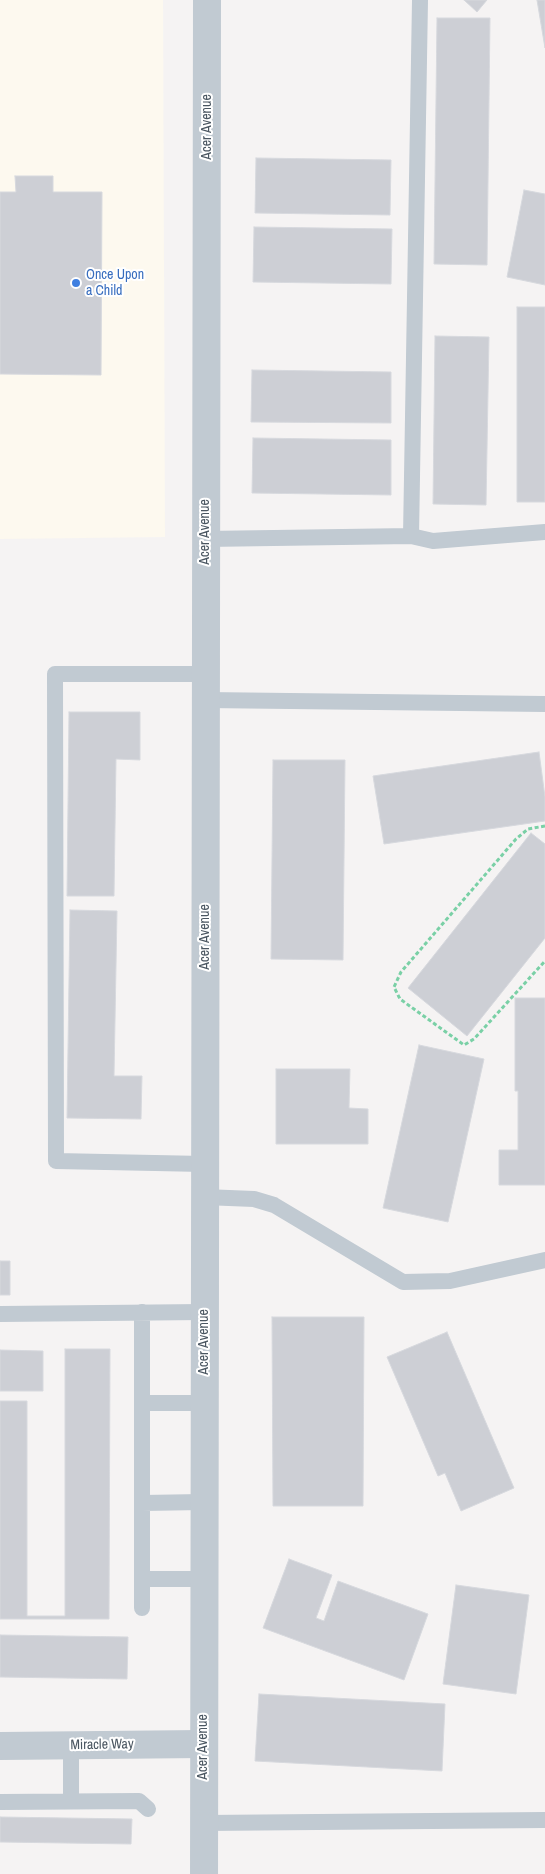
<!DOCTYPE html>
<style>
body{margin:0}
canvas{display:block;background:#f5f3f3}
</style>
<canvas width="545" height="1874"></canvas>
<script>
const context = document.querySelector('canvas').getContext('2d');
context.lineJoin = 'round';
function fill(path, color) { context.fillStyle = color; context.fill(path, 'evenodd'); }
const toPath = rows => new Path2D(rows.map(r => 'M' + r).join(''));
function strokePath(path, color, width, dash) { context.strokeStyle = color; context.lineWidth = width; context.lineCap = dash ? 'butt' : 'round'; context.setLineDash(dash || []); context.stroke(path); }
function label(font, color, halo, rows, align = 'center') {
  context.font = font + ' "Archivo Narrow",sans-serif'; context.lineWidth = 4; context.setLineDash([]); context.textBaseline = 'middle'; context.strokeStyle = halo; context.fillStyle = color; for (const [text, x, y, turn = 0] of rows) {
    context.save(); context.translate(x, y); context.rotate((+turn || 0) * Math.PI / 180); context.textAlign = isNaN(turn) ? turn : align; if (halo) context.strokeText(text, 0, 0); context.fillText(text, 0, 0); context.restore();
  }
}
const commercial = toPath([
 [0,0,163,0,165,537,0,539]
]);
const building = toPath([
 [464,0,487,0,477,12,464,0],
 [537,0,545,0,545,48,537,0],
 [437,18,490,18,487,265,434,264,437,18],
 [256,158,391,160,390,215,255,213,256,158],
 [15,176,53,176,53,192,102,192,101,375,0,374,0,192,16,192,15,176],
 [524,190,545,194,545,285,507,277,524,190],
 [254,227,392,229,391,284,253,282,254,227],
 [517,307,545,307,545,502,517,502,517,307],
 [435,336,489,337,486,505,433,504,435,336],
 [252,370,391,372,391,423,251,422,252,370],
 [253,438,391,440,391,495,252,493,253,438],
 [69,712,140,712,140,760,116,759,114,896,67,896,69,712],
 [539,752,545,797,545,821,384,844,373,776,539,752],
 [273,760,345,760,343,960,271,959,273,760],
 [531,833,545,844,545,938,467,1036,408,988,531,833],
 [70,910,117,911,114,1076,142,1076,141,1119,67,1118,70,910],
 [515,998,545,998,545,1185,499,1185,499,1150,518,1150,518,1091,515,1091,515,998],
 [419,1045,484,1059,448,1222,383,1208,419,1045],
 [276,1069,350,1069,349,1108,368,1109,368,1144,276,1144,276,1069],
 [0,1261,10,1261,10,1295,0,1295,0,1261],
 [272,1317,364,1317,363,1506,273,1506,272,1317],
 [447,1332,514,1488,461,1511,445,1473,438,1476,387,1357,447,1332],
 [65,1349,110,1349,109,1619,0,1619,0,1401,27,1401,27,1616,65,1616,65,1349],
 [0,1350,43,1351,43,1391,0,1391,0,1350],
 [289,1559,332,1575,316,1618,324,1621,338,1581,428,1614,404,1680,263,1628,289,1559],
 [456,1585,529,1595,516,1694,443,1684,456,1585],
 [0,1635,128,1637,127,1679,0,1677,0,1635],
 [259,1694,445,1704,442,1771,255,1761,259,1694],
 [0,1817,132,1819,131,1844,0,1842,0,1817]
]);
const path = toPath([
 [545,826,528,829,516,839,401,972,394,987,400,999,464,1045,474,1039,545,961]
]);
const service = toPath([
 [411,536,420,0],
 [205,539,411,536,433,541,545,532],
 [205,700,545,704],
 [204,1164,56,1161,55,674,205,674],
 [204,1197,254,1199,274,1205,403,1282,450,1281,545,1260],
 [0,1314,204,1312],
 [142,1403,204,1403],
 [142,1503,203,1502],
 [142,1579,204,1579],
 [142,1608,142,1312],
 [71,1801,71,1745],
 [0,1802,139,1801,148,1809],
 [204,1823,545,1820]
]);
const minor = toPath([
 [0,1746,203,1744]
]);
const tertiary = toPath([
 [204,1874,207,0]
]);
const markers = [
 [76,283,5,"#3f7fe0"]
];
const streetNames = [
 ["Acer Avenue",207,127,-90],
 ["Acer Avenue",205,532,-90],
 ["Acer Avenue",205,937,-90],
 ["Acer Avenue",204,1342,-90],
 ["Miracle Way",102,1745,-1],
 ["Acer Avenue",203,1747,-90]
];
const shopNames = [
 ["Once Upon",86,275],
 ["a Child",86,291]
];
fill(commercial, '#fdf9ef');
fill(building, '#cdcfd5');
strokePath(building, '#d7d9de', 1);
strokePath(path, '#7ad0a6', 3, [4, 2.5]);
strokePath(service, '#c1cad2', 16);
strokePath(minor, '#c1cad2', 28);
strokePath(tertiary, '#c1cad2', 28);
for (const [x, y, r, color] of markers) { const dot = new Path2D(); dot.arc(x, y, r, 0, 2 * Math.PI); context.fillStyle = color; context.fill(dot); strokePath(dot, '#fff', 2); }
label('14px', '#4a5661', '#fff', streetNames);
label('14px', '#366cbe', '#fff', shopNames, 'left');
</script>
